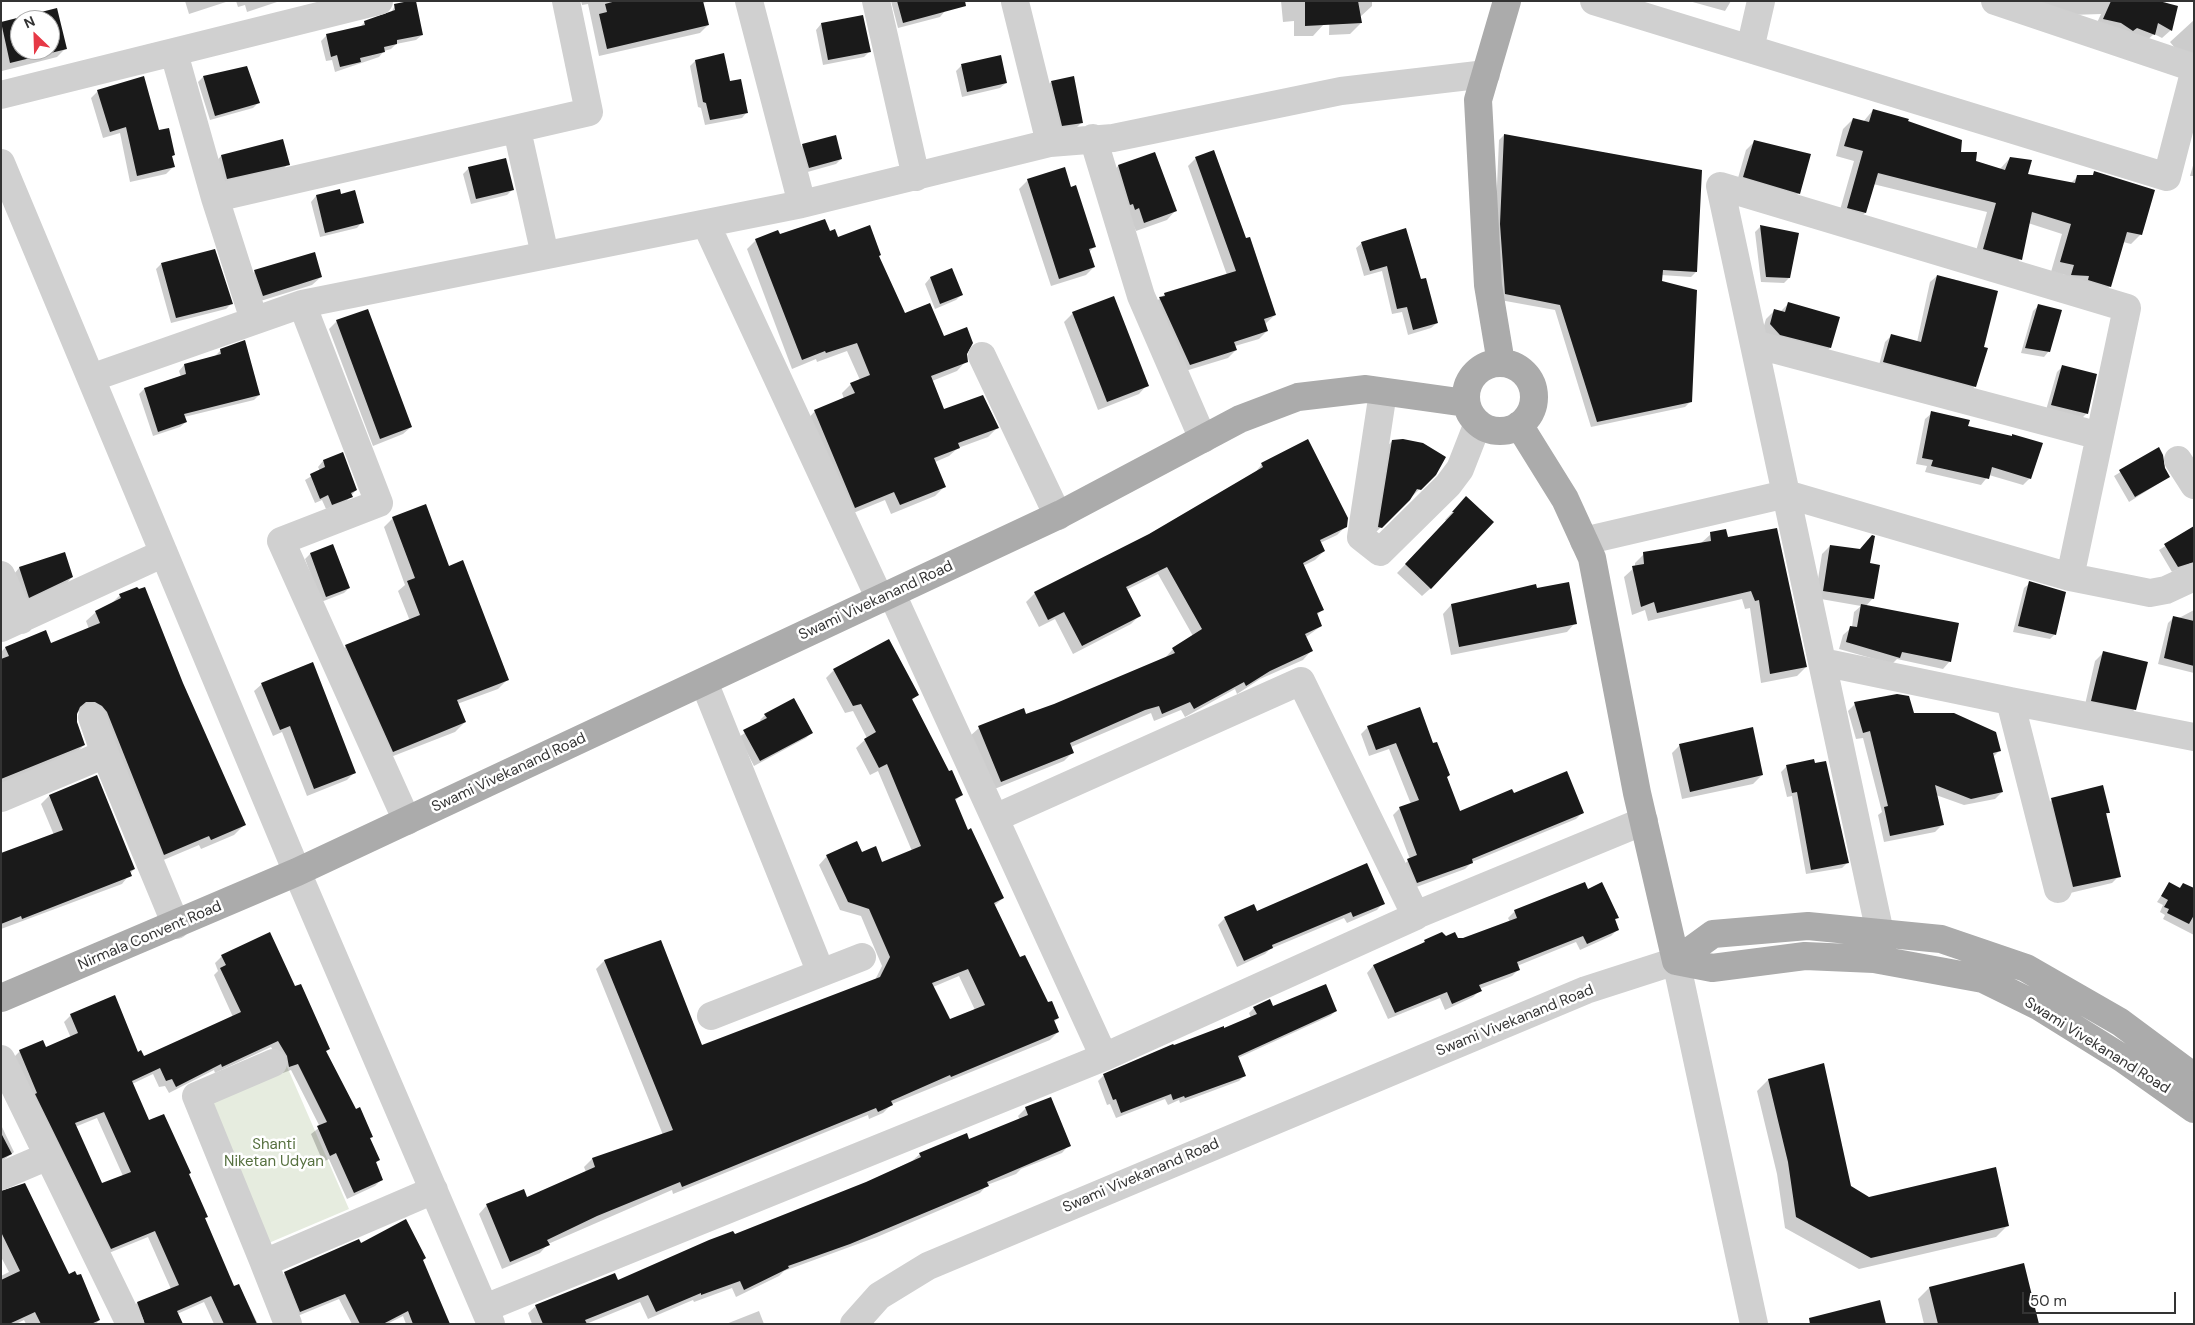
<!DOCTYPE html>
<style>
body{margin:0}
#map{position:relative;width:2195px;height:1325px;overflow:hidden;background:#fff;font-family:"DM Sans",sans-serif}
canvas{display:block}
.frame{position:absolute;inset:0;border:2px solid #333;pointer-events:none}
.north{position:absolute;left:10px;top:10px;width:50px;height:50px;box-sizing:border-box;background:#fff;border:1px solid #adadad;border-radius:50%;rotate:336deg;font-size:14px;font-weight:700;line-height:20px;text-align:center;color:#333}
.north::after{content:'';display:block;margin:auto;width:18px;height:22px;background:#e63946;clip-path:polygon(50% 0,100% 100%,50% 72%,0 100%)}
.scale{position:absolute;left:2022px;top:1292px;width:154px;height:22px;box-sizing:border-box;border:2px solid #333;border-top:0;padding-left:6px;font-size:15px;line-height:18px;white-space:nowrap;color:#333;-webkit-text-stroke:4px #fff;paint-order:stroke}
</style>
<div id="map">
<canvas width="2195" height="1325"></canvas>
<div class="frame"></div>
<div class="north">N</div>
<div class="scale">50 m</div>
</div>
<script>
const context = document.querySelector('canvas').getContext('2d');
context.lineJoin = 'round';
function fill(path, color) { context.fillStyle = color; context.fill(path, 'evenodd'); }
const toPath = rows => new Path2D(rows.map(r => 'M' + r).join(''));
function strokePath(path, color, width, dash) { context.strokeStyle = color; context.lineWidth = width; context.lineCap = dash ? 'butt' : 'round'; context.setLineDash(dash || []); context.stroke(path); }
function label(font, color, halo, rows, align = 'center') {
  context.font = font + ' "DM Sans",sans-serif'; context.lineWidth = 5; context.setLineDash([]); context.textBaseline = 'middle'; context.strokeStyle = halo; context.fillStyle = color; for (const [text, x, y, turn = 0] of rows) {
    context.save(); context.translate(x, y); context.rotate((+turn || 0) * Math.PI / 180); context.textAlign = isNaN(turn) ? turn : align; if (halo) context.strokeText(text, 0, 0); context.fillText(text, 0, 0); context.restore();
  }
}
const green = toPath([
 [285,1062,349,1209,264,1245,200,1099]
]);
const shadow = toPath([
 [185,1,229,1,189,14],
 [236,1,280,1,247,12,245,5,238,7],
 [581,1,710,1,703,3,708,25,700,33,599,56,588,4,582,5],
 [891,1,942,1,945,11,940,17,898,28],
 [1281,1,1321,1,1324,24,1313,36,1294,36,1294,21,1283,22],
 [1330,1,1372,1,1372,6,1360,17,1361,23,1350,34,1329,35],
 [1689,1,1731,1,1725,11],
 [2028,1,2162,1,2176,7,2171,30,2162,38,2154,34,2145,42,2095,27,2101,14,2071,15],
 [395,6,422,35,416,40,396,44,391,49,384,51,379,57,335,72,332,60,326,61,321,41,327,35,359,28,365,22,390,14],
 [56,10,65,49,57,57,2,71,1,23],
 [20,20,50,20,50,50,20,50],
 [862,16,870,51,864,57,823,65,816,30,821,24],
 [2194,20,2194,64,2185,60,2170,42],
 [1000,57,1006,83,1000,88,962,97,956,71,961,66],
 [695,61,729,83,747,112,742,118,705,125,701,108,698,107,690,66],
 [203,77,258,103,253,108,210,120,198,82],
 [1051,82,1082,122,1076,128,1057,131,1046,87],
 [98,91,159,132,174,155,171,157,173,167,166,174,130,182,120,133,103,138,91,98],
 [1873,110,1906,122,1975,161,2000,169,2010,158,2026,175,2071,183,2078,176,2091,177,2095,172,2141,234,2131,244,2123,242,2110,286,2101,296,2062,284,2065,275,2051,272,2062,234,2028,223,2020,259,2011,269,1974,258,1987,212,1873,184,1865,213,1855,222,1838,217,1854,161,1836,156,1843,129,1853,119,1863,122],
 [1504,135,1696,272,1691,277,1661,275,1660,282,1691,401,1685,407,1591,427,1555,310,1500,300,1495,231,1499,140],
 [282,140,288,164,280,173,219,187,213,165,221,156],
 [1755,141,1799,193,1790,201,1736,185,1746,150],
 [803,145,841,159,836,164,804,173,798,150],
 [1154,153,1175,211,1167,220,1136,231,1110,175,1118,166],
 [1196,158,1275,315,1265,324,1267,331,1259,339,1235,346,1236,350,1228,358,1182,372,1151,306,1165,294,1227,275,1188,166],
 [2194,162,2194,176,2190,176],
 [469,168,513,189,507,195,471,204,463,174],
 [1028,180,1071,188,1095,246,1089,252,1094,267,1086,275,1051,286,1019,189],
 [339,191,340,195,362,222,357,228,320,237,311,202,316,196],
 [1760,227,1789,278,1784,283,1761,282,1755,232],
 [829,233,878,256,904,315,965,354,966,361,957,371,932,381,944,410,997,428,988,437,958,448,949,456,935,462,944,487,935,496,891,514,885,500,846,516,806,421,815,411,844,399,842,393,851,384,860,380,847,351,817,362,816,359,792,369,747,249,756,240],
 [1362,243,1420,281,1437,323,1431,328,1408,335,1402,312,1392,314,1382,271,1364,276,1356,248],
 [161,264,231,304,226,309,171,323,156,269],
 [951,270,961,295,956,300,935,309,925,284,930,278],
 [255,271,321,277,312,285,254,303,247,280],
 [1937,276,1961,281,1982,348,1975,386,1969,393,1878,369,1885,342,1892,335,1917,342,1930,282],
 [1788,304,1830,348,1822,356,1762,332,1766,319,1774,311,1780,312],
 [2039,305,2049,351,2044,357,2021,353,2033,311],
 [1073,313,1147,385,1139,394,1098,410,1064,322],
 [337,321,411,427,403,434,373,446,329,329],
 [245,342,259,395,254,400,184,417,186,422,180,427,153,436,139,394,144,389,181,377,179,371,184,365,215,356,220,351],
 [2062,367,2087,413,2081,419,2046,410,2057,372],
 [1932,413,1967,427,2030,478,2023,485,1989,475,1981,485,1925,472,1927,466,1916,464,1925,419],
 [1392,441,1435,474,1372,536,1384,450],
 [2158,449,2163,468,2169,477,2129,502,2114,476],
 [323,461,356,490,346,502,326,509,322,500,315,503,305,480,320,471,318,467],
 [1262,464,1346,526,1337,535,1320,543,1324,551,1315,560,1303,566,1322,610,1316,616,1321,626,1305,638,1311,651,1303,660,1260,679,1237,694,1235,689,1185,717,1181,710,1154,721,1151,713,1071,747,1073,752,1064,761,992,790,970,736,979,728,1055,705,1165,658,1173,649,1193,636,1158,574,1126,590,1139,616,1131,624,1073,654,1055,619,1039,627,1026,602,1035,593,1149,535,1254,474],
 [1466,498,1431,588,1422,596,1397,573,1447,521,1445,520],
 [393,518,448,567,507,680,498,689,457,704,465,722,455,732,383,760,336,656,346,646,410,621,398,591,405,585,384,527],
 [2194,528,2194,563,2172,572,2159,550],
 [1711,534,1727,538,1806,667,1797,676,1761,683,1750,608,1745,609,1742,599,1648,621,1645,610,1632,615,1624,577,1635,567,1635,563,1644,554,1701,543],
 [333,546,349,588,344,593,321,602,305,559,310,554],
 [1830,546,1869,564,1873,598,1866,606,1950,661,1943,669,1897,659,1892,664,1839,649,1843,635,1852,627,1854,612,1861,606,1815,598,1822,554],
 [64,553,72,577,67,583,23,603,14,574,19,568],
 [2030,583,2055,634,2050,639,2013,632,2024,588],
 [1535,585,1536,590,1575,623,1567,632,1451,655,1443,614,1451,605],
 [136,588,182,684,244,825,234,835,201,849,199,845,154,864,84,711,76,712,76,722,84,745,74,755,1,784,1,652,5,648,50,645,89,629,86,621,96,612,111,604,120,595],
 [2194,610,2194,673,2158,664,2168,623,2174,617,2179,618],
 [2103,653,2135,709,2127,718,2084,709,2095,661],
 [834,670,918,694,911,701,961,795,954,802,967,831,1003,898,994,906,1020,959,1058,1018,1054,1022,1058,1032,1050,1040,892,1104,883,1113,869,1119,868,1115,673,1194,672,1190,548,1244,540,1253,502,1269,479,1214,487,1205,527,1199,586,1172,584,1167,592,1159,663,1135,596,969,604,961,661,942,702,1047,875,980,882,966,861,916,840,910,819,865,827,856,862,854,881,863,912,851,878,771,870,775,856,748,867,738,853,711,845,713,826,678],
 [959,976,975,1010,950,1021,933,987],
 [262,684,355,772,347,780,307,796,282,732,273,736,254,691],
 [1881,697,1881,699,1913,715,1999,751,1993,757,2002,792,1995,799,1964,805,1936,795,1942,825,1935,832,1884,842,1878,815,1882,812,1863,738,1856,739,1848,711,1855,704],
 [765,715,812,732,806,738,754,766,739,737,761,722,760,720],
 [1368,727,1432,745,1449,775,1446,778,1459,812,1513,795,1583,812,1576,819,1472,862,1465,869,1411,889,1401,867,1410,859,1393,815,1400,808,1411,804,1389,749,1369,756,1361,734],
 [1680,745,1762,775,1753,784,1682,799,1672,753],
 [1813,760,1848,862,1842,868,1806,874,1792,796,1787,797,1781,772,1786,767],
 [49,796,134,869,122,884,1,929,1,856,54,835,41,804],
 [2052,800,2109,812,2106,815,2119,876,2112,883,2066,894,2044,807],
 [2169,884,2178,889,2183,884,2194,890,2194,935,2163,919,2165,915,2160,912,2163,905,2157,902],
 [1587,891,1617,918,1614,921,1618,929,1611,936,1580,950,1576,942,1517,966,1518,970,1512,976,1479,989,1480,990,1473,997,1445,1010,1440,998,1388,1019,1367,973,1373,966,1419,946,1425,941,1445,937,1463,939,1510,922,1508,918,1515,911],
 [1383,903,1377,910,1347,923,1344,918,1270,949,1265,954,1237,967,1218,925,1225,918,1256,913],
 [222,956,295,988,328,1049,325,1052,378,1160,375,1164,382,1179,375,1186,347,1199,329,1159,323,1162,311,1134,320,1127,291,1070,283,1073,281,1064,271,1047,215,1073,214,1070,169,1093,165,1086,159,1087,153,1074,132,1084,149,1122,188,1175,204,1219,234,1288,239,1286,258,1324,214,1324,204,1302,177,1314,181,1324,137,1324,130,1310,137,1303,171,1289,148,1237,104,1255,13,1058,20,1051,45,1049,71,1038,64,1022,71,1015,143,1058,233,1017,214,975,218,971,215,963],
 [97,1118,123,1176,102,1184,75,1127],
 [1272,1007,1336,1011,1330,1016,1238,1058,1245,1075,1239,1081,1180,1103,1179,1100,1168,1105,1165,1099,1116,1118,1110,1104,1107,1105,1098,1081,1103,1076,1172,1045,1173,1047,1224,1030,1251,1018,1249,1013,1254,1008],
 [1823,1064,1850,1187,1869,1198,2008,1225,1996,1237,1859,1269,1785,1228,1777,1174,1757,1091,1768,1080],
 [1026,1108,1069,1145,1062,1153,1021,1169,1016,1174,987,1185,980,1193,877,1237,784,1271,779,1276,736,1297,732,1288,694,1302,693,1300,648,1319,640,1302,586,1324,532,1324,528,1313,536,1306,617,1282,867,1183,912,1161,920,1154,969,1140,1020,1120,1018,1116],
 [1,1125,14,1152,1,1162],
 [1,1192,69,1275,77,1277,99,1320,96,1324,26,1324,24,1320,16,1324,1,1324,1,1276,9,1272,1,1257],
 [360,1244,422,1260,448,1324,406,1324,403,1316,387,1324,352,1324,339,1299,295,1317,280,1278,285,1273],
 [2023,1265,2037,1324,1924,1324,1918,1299,1929,1288],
 [759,1311,764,1324,726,1324]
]);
const building = toPath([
 [409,1,416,1,423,35,397,40,397,44,384,47,385,52,360,58,361,62,340,67,337,55,331,57,326,34,365,25,364,21,395,10,394,4],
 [616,1,703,1,709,25,607,49,599,14,607,12,605,4],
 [897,1,965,1,966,6,903,23],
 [1305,1,1358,1,1362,23,1305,26],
 [2111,1,2159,1,2178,6,2172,31,2158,23,2155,35,2137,28,2133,31,2121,23,2103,19],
 [57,8,67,49,10,63,1,22],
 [20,20,50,20,50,50,20,50],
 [863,15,871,52,828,60,821,23],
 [724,53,730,81,741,79,748,113,710,120,706,103,703,102,695,60],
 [1001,55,1007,83,967,92,961,64],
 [247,66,260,103,215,116,203,76],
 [144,76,159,130,169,128,175,155,172,156,175,167,137,176,126,127,110,132,97,90],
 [1074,76,1083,123,1062,126,1051,81],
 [1873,109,1909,119,1908,121,1962,140,1961,152,1977,152,1976,161,2005,170,2010,157,2032,160,2028,174,2075,183,2077,175,2093,175,2094,171,2155,190,2142,235,2127,232,2111,287,2088,280,2089,276,2071,275,2074,265,2060,262,2071,224,2032,212,2022,260,1983,249,1996,203,1878,173,1866,213,1847,208,1863,151,1844,146,1853,118,1869,122],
 [1504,134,1702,170,1697,272,1663,270,1662,281,1697,290,1692,402,1597,422,1560,305,1505,294,1500,224],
 [836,135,842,159,809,168,802,144],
 [283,139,290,165,227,179,221,155],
 [1754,140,1811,154,1800,194,1743,177],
 [1214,150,1246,238,1250,237,1276,315,1264,319,1268,331,1234,342,1237,350,1190,365,1159,297,1165,296,1164,293,1236,271,1195,157],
 [1155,152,1177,211,1144,223,1139,208,1135,210,1133,204,1130,205,1118,165],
 [506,158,514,190,476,199,468,167],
 [1065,167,1071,187,1076,185,1096,247,1089,249,1095,267,1059,279,1027,179],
 [340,189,341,194,355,190,364,223,325,233,316,195],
 [825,219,830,231,835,229,838,237,870,225,881,255,879,256,905,313,930,303,944,336,967,327,973,343,967,354,968,362,931,376,944,409,983,395,999,428,958,443,960,448,934,458,946,487,900,505,894,492,855,508,814,410,855,393,850,383,870,375,857,343,826,353,825,351,802,360,755,239,778,230,780,234],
 [1760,225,1799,233,1790,278,1766,277],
 [1406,228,1421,279,1426,278,1438,323,1413,330,1407,307,1397,309,1387,266,1370,271,1361,242],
 [215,249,233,304,176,318,161,263],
 [315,252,322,277,263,296,254,270],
 [952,268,963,295,940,304,930,277],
 [1937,275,1998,291,1984,347,1988,348,1976,387,1883,362,1891,334,1921,342],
 [1114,296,1149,386,1107,402,1072,312],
 [1788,302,1840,317,1831,348,1780,335,1770,324,1774,309,1785,312],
 [2038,304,2062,310,2050,352,2025,348],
 [368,309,412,427,380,439,336,320],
 [245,340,260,395,184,414,187,422,158,432,144,388,186,374,184,364,221,354,220,349],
 [2062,365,2097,374,2088,414,2051,405],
 [1931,411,1970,420,1968,426,2012,436,2012,434,2043,443,2031,479,1992,467,1989,479,1931,466,1933,460,1922,458],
 [1308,439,1348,518,1347,527,1320,540,1325,551,1303,563,1324,610,1317,613,1322,626,1305,634,1313,651,1270,671,1246,686,1244,682,1194,709,1190,702,1162,714,1159,706,1145,710,1070,743,1074,753,1001,782,978,726,1024,708,1026,714,1054,704,1175,653,1172,648,1202,629,1167,567,1126,587,1141,616,1082,646,1064,612,1048,620,1034,592,1149,534,1263,467,1261,463],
 [1403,439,1423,443,1446,457,1436,475,1421,490,1417,489,1410,500,1382,528,1378,527,1392,440],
 [2159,447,2163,455,2165,468,2170,477,2135,497,2119,470],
 [343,452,357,490,351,493,353,497,332,505,328,495,320,499,310,474,325,467,323,460],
 [1466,496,1494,522,1431,589,1405,564,1454,512,1452,512],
 [426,504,449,566,463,560,509,680,457,700,466,722,393,752,345,645,420,615,407,581,415,578,392,517],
 [2194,526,2194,562,2178,567,2164,544],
 [1777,528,1807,667,1770,674,1759,600,1755,601,1751,591,1657,613,1654,602,1641,607,1632,566,1644,564,1643,552,1711,541,1710,532,1726,529,1728,537],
 [1872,535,1875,536,1870,563,1880,565,1874,599,1823,591,1830,545,1860,549],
 [333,544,350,588,326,597,310,553],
 [65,552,73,577,29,598,19,567],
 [2029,581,2066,592,2056,635,2018,626],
 [1569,582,1577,624,1459,647,1451,604,1536,584,1537,588],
 [137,587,139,589,145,587,183,683,246,825,211,840,209,836,164,855,107,712,102,706,95,702,86,702,80,707,77,714,77,722,85,745,1,779,1,659,9,656,5,647,46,630,51,643,100,623,95,611,121,598,119,594],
 [1861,604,1959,623,1951,662,1902,652,1900,658,1846,642,1850,626,1857,627],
 [2173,616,2194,621,2194,666,2164,658],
 [889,639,919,695,912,699,949,771,952,770,963,795,955,799,968,830,971,828,1004,898,994,903,1020,957,1025,955,1048,1002,1052,1001,1059,1018,1054,1020,1059,1032,951,1077,950,1075,891,1101,893,1105,878,1112,876,1108,682,1187,680,1182,597,1216,547,1240,550,1245,510,1262,486,1204,524,1189,527,1197,595,1167,592,1158,673,1130,604,960,661,940,702,1045,880,977,890,957,869,909,848,902,826,855,857,841,862,852,876,846,882,862,921,846,887,764,879,768,864,739,876,732,861,704,853,706,833,669],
 [968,969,985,1005,950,1019,932,983],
 [2103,651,2148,662,2136,710,2091,701],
 [313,662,356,773,314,789,290,726,280,730,261,683],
 [1897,694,1909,696,1914,713,1954,713,1996,732,2001,751,1993,753,2003,792,1971,799,1935,785,1944,825,1890,836,1884,807,1888,806,1870,731,1863,733,1854,702],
 [794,698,813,733,760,761,743,730,767,718,764,714],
 [1420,707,1433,743,1437,742,1450,775,1447,777,1460,811,1512,789,1514,793,1567,771,1584,813,1472,859,1473,863,1417,883,1407,859,1417,855,1399,807,1419,800,1396,743,1376,750,1367,726],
 [1753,727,1763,775,1690,792,1679,744],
 [1814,759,1815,763,1826,761,1849,863,1811,870,1797,792,1792,793,1786,765],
 [97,775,135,869,130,871,132,876,22,919,21,916,1,924,1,853,63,830,49,795],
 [2103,785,2110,813,2106,813,2121,877,2073,887,2051,798],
 [1367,863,1385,904,1353,917,1351,912,1272,945,1273,948,1244,961,1224,917,1254,904,1257,911],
 [1585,882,1588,889,1602,882,1619,918,1615,919,1619,930,1587,944,1583,936,1517,962,1520,970,1479,985,1482,991,1452,1004,1447,992,1395,1013,1373,965,1425,942,1424,940,1442,932,1446,936,1455,932,1458,938,1463,938,1517,918,1514,910],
 [2169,882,2180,888,2183,883,2194,888,2194,915,2189,924,2167,913,2169,909,2164,907,2168,900,2161,896],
 [270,932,295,986,301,984,330,1049,326,1051,356,1109,360,1107,373,1137,370,1138,380,1160,376,1162,383,1180,354,1193,336,1153,330,1156,317,1126,327,1122,298,1064,289,1067,287,1056,278,1041,222,1067,221,1064,176,1087,172,1079,166,1081,160,1068,132,1081,149,1120,164,1114,191,1173,189,1174,208,1217,205,1218,234,1286,239,1284,257,1324,224,1324,211,1296,177,1311,183,1324,145,1324,137,1302,179,1285,155,1231,111,1249,35,1094,37,1093,19,1050,43,1040,46,1047,78,1033,70,1014,115,995,138,1052,141,1050,144,1056,241,1012,220,968,226,965,221,955],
 [104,1112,131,1172,102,1183,75,1123],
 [1326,984,1337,1011,1238,1056,1246,1076,1185,1098,1184,1096,1173,1100,1171,1094,1121,1113,1116,1099,1113,1100,1103,1074,1173,1044,1174,1045,1224,1026,1224,1028,1257,1014,1253,1007,1270,999,1273,1006],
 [1824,1063,1851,1186,1869,1197,1996,1167,2009,1226,1871,1258,1796,1217,1788,1162,1768,1079],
 [1051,1097,1071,1146,987,1182,989,1186,850,1244,788,1266,789,1268,744,1290,740,1281,701,1295,701,1293,656,1312,648,1295,585,1320,587,1324,543,1324,535,1305,615,1273,618,1280,709,1240,733,1231,735,1234,866,1182,921,1157,919,1153,967,1133,969,1139,1028,1115,1025,1107],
 [1,1133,12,1154,1,1159],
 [25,1183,69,1274,75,1271,77,1275,81,1274,100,1320,91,1324,41,1324,35,1312,9,1324,1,1324,1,1280,20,1271,1,1232,1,1191],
 [406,1219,426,1258,423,1260,450,1324,413,1324,408,1311,383,1324,360,1324,345,1294,300,1312,284,1272,359,1239,361,1243],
 [2024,1263,2039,1324,1938,1324,1929,1287],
 [1880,1300,1886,1324,1810,1324,1809,1318]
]);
const minor = toPath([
 [749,1,802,204],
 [876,1,916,177],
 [1594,1,2167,177,2194,73],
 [1995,1,2194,68],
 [1015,2,1050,143],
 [1750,49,1761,1],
 [174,53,215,198,254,320],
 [1,95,379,1],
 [517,130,545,255],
 [1093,138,1141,296,1203,439],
 [1,163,297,872,491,1324],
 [215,198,589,112,566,1],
 [706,224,880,599],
 [302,304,379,503,281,541,407,821],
 [1754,344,2100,436],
 [982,356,1058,516],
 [91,378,302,304,802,204,1050,143,1113,138,1341,91,1486,74],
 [1383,392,1361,537,1380,552,1448,485,1460,469,1478,423],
 [2178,460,2194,485],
 [1584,541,1786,494,2070,577,2127,308,1720,186,1786,494,1880,933,1875,956],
 [1,575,21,620],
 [2070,577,2150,593,2166,590,2194,577],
 [1,628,164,553],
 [1822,662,2010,701,2058,889],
 [704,682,821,973],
 [2010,701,2194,737],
 [92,717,105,754,176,925],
 [1,798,105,754],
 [995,818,1301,681,1416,916,1104,1057],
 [1416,915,1644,821],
 [711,1016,862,957],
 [1,1059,130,1324],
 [273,1063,196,1096,264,1263,434,1190],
 [1,1176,48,1156],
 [264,1263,288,1324],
 [485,1308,1104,1057,892,594],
 [854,1324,879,1296,928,1266,1586,990,1676,961,1754,1324]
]);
const major = toPath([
 [1501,363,1488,285,1478,100,1507,1],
 '1466 397a34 34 0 1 1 68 0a34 34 0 1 1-68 0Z',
 [1519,425,1565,499,1592,558,1637,793,1676,961],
 [1676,961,1713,934,1808,926,1941,939,2026,968,2120,1022,2194,1077],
 [1676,961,1712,968,1805,956,1874,959,1983,979,2040,1007,2122,1058,2194,1109],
 [1,998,297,872,1061,514,1240,419,1298,397,1366,389,1466,403]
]);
const streetNames = [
 ["Swami Vivekanand Road",876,601,-25],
 ["Swami Vivekanand Road",509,773,-25],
 ["Nirmala Convent Road",150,936,-23],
 ["Swami Vivekanand Road",1515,1021,-22],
 ["Swami Vivekanand Road",2097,1046,32],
 ["Swami Vivekanand Road",1141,1176,-23]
];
const parkNames = [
 ["Shanti",274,1145],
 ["Niketan Udyan",274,1162]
];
fill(green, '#e6ecdf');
fill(shadow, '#0003');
fill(building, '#1a1a1a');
strokePath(minor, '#d0d0d0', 28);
strokePath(major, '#ababab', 28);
label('15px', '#333', '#fff', streetNames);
label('15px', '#56703f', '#fff', parkNames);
</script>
